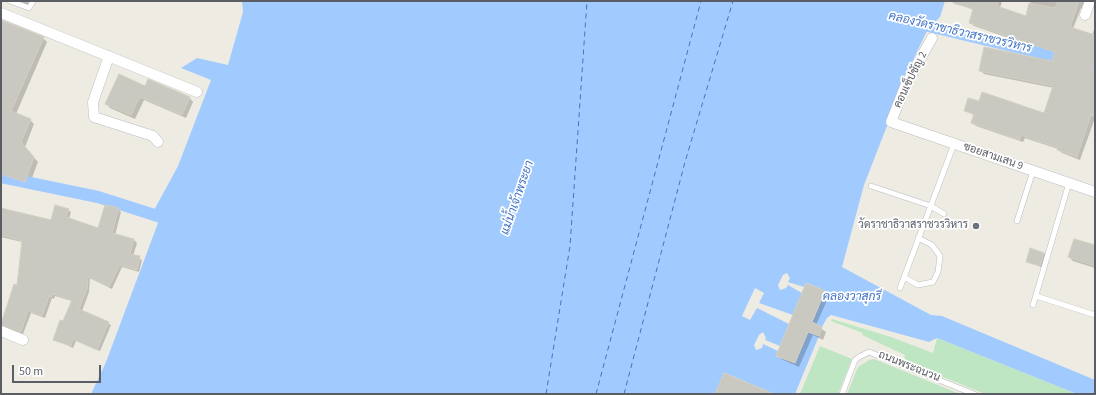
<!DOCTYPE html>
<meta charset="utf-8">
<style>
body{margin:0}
#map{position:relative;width:1096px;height:395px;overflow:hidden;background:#eeece2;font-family:"Source Sans 3",sans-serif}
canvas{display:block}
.frame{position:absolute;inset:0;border:2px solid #5a5d63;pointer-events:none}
.scale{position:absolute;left:12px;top:365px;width:89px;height:18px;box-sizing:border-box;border:2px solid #5a5d63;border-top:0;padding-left:5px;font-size:12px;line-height:14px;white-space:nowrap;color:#5a5d63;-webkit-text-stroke:3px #fff;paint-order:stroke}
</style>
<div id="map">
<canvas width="1096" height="395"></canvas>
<div class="frame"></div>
<div class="scale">50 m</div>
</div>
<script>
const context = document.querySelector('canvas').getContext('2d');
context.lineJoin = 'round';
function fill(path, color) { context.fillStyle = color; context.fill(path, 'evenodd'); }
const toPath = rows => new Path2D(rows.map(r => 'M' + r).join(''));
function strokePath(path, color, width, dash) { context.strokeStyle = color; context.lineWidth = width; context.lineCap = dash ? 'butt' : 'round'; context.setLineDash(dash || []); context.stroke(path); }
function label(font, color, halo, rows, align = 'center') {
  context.font = font + ' "Source Sans 3",Sarabun,sans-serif'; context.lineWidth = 3.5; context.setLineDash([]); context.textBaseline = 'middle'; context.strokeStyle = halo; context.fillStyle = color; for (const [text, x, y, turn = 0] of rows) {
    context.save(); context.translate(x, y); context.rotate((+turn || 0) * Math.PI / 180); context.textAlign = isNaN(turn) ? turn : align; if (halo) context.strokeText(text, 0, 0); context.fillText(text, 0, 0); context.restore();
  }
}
const green = toPath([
 [832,319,891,337,933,353,937,338,1077,394,985,394,904,361,905,355,862,335,863,333,831,321],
 [820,346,852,359,838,394,800,394],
 [874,359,960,394,847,394,858,367,869,360]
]);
const water = toPath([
 [242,1,945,1,940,17,928,29,899,89,894,108,864,185,842,267,931,315,942,316,1095,380,1095,394,1077,394,937,338,929,342,831,315,827,318,822,327,812,322,825,291,807,283,804,287,788,282,790,278,787,273,783,275,778,285,780,290,786,288,788,285,802,293,793,315,759,303,764,293,755,288,742,316,750,320,757,308,789,324,780,346,765,340,766,338,763,332,759,335,754,345,756,350,762,348,763,344,778,351,776,356,795,363,808,332,819,336,795,394,774,394,725,373,715,394,91,394,106,362,158,223,153,212,178,166,211,80,181,68,197,58,228,65,243,12]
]);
const shadow = toPath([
 [11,1,34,1,32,7],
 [970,1,1002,1,1000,9,1027,17,1031,1,1088,1,1085,9,1081,8,1073,29,1092,35,1095,27,1095,118,1080,160,1062,153,1058,149,1025,138,1023,142,976,126,972,123,975,116,965,110,1044,114,1054,88,984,74,980,70,1053,62,1055,54,974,26,970,22,974,11,968,7],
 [1,20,43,38,47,42,16,114,30,120,34,124,25,147,38,162,29,186,1,176],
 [146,87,189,97,193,102,186,118,144,100,135,119,110,108,106,103],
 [118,209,121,212,115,235,134,240,137,243,133,256,142,260,139,272,122,267,112,289,90,278,89,292,82,311,111,325,100,351,76,341,73,348,54,339,64,322,72,301,55,296,54,299,52,298,45,318,31,313,23,334,3,327,1,323,14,285,18,286,22,242,1,237,1,239,1,214,51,221,68,210,71,212,69,219,99,230],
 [1095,246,1095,268,1073,261,1069,257],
 [1044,253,1046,256,1043,268,1027,261],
 [807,284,825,292,829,296,816,325,826,332,823,340,813,335,799,367,781,359,777,355]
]);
const canal = toPath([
 [916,23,1095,66],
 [1,177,98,197,170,220]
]);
const ferry = toPath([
 [546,394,570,246,587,1],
 [596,394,701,1],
 [624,394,685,162,733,1]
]);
const building = toPath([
 [954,1,998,1,997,6,1026,16,1029,3,1055,8,1058,1,1079,1,1070,27,1095,35,1095,58,1092,71,1095,71,1095,116,1091,115,1077,157,1057,150,1058,148,1021,135,1020,140,971,123,974,114,964,111,968,98,979,101,982,92,1044,113,1053,86,979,71,984,47,1052,61,1055,52,969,23,973,9,953,3,954,1],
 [1,20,44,37,11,111,31,119,21,142,34,157,25,182,1,174,1,20],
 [119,74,145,86,148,79,190,97,182,115,140,97,131,115,105,104,119,74],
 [55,205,69,209,66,217,98,228,105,205,119,208,112,233,134,239,130,254,140,256,137,270,120,265,109,287,88,277,87,289,79,309,109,322,97,350,73,339,71,346,53,340,60,320,63,321,72,300,53,294,51,297,49,296,42,316,28,311,21,332,1,325,14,284,17,285,22,241,1,235,1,208,51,220,55,205],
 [1074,239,1095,245,1095,266,1068,257,1074,239],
 [1030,248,1044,253,1040,266,1026,262,1030,248],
 [806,283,825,291,812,322,822,327,819,336,808,332,795,363,776,356,806,283],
 [724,373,774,394,715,394,724,373]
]);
const lane = toPath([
 [10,1,29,8,33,1],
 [871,186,931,206,944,214],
 [1017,221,1033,171],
 [904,277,918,285,933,282,938,272,940,256,932,245,918,238],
 [900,288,954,144],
 [1036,296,1095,315],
 [1033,305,1069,183],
 [842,394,855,360,859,357,869,352,974,394]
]);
const street = toPath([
 [1,13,197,92],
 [1085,15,1090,1],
 [932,38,906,84,891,122,1095,192],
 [109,56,93,102,94,117,153,136,158,142],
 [1,331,23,340]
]);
const markers = [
 [976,226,4,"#6b7280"]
];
const streetNames = [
 ["คอนเซ็ปชัญ 2",911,80,-64],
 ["ซอยสามเสน 9",993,157,19],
 ["ถนนพระฉนวน",909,367,22]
];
const worshipNames = [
 ["วัดราชาธิวาสราชวรวิหาร",968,226]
];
const waterNames = [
 ["คลองวัดราชาธิวาสราชวรวิหาร",960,33,13],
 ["แม่น้ำเจ้าพระยา",518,198,-71],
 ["คลองวาสุกรี",852,297]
];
fill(green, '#bee6c2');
fill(water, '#a1cbff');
fill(shadow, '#0003');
strokePath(canal, '#a1cbff', 12);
strokePath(ferry, '#4273c4', 1, [5, 4]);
fill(building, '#cac9c1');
strokePath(building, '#d2cfc0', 1);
strokePath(lane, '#babbc1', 6);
strokePath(street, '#babbc1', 11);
strokePath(lane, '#fff', 5);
strokePath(street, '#fff', 10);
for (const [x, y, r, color] of markers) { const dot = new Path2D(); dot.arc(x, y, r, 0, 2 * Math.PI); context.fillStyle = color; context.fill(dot); strokePath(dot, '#fff', 1.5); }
label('11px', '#5a5d63', '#fff', streetNames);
label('11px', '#5b616d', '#fff', worshipNames, 'right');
label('italic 12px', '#4273c4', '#fff', waterNames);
</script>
